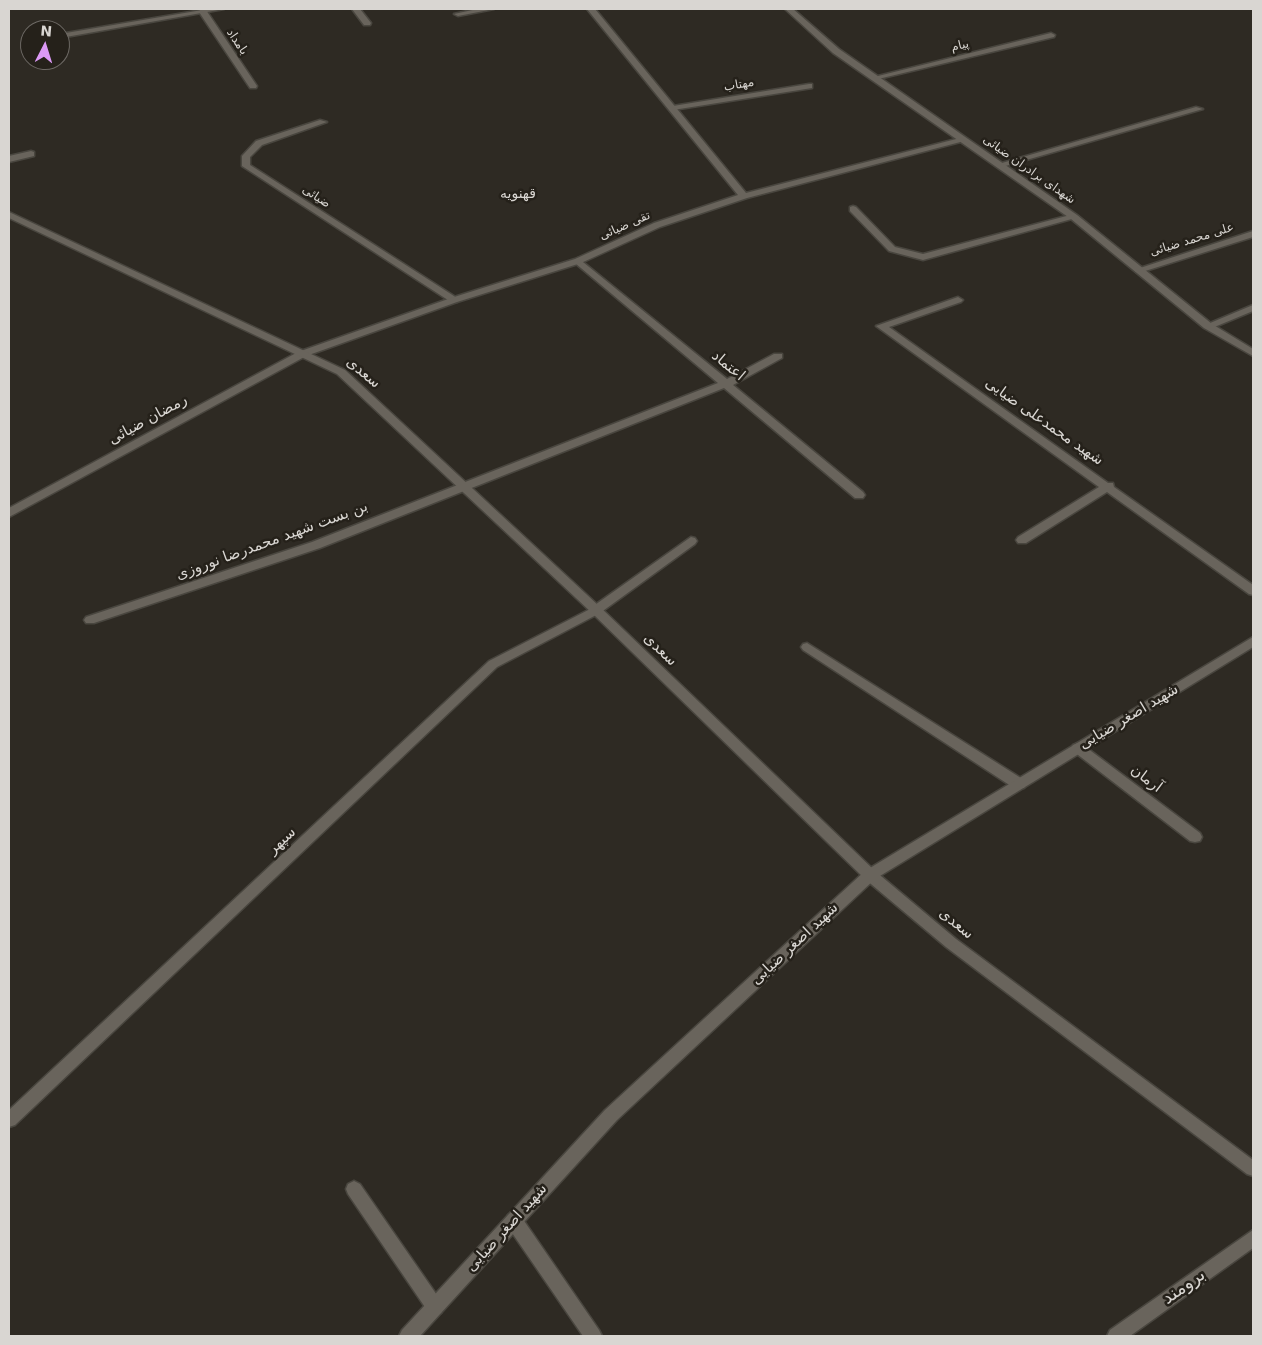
<!DOCTYPE html>
<meta charset="utf-8">
<style>
body{margin:0}
#map{position:relative;width:1262px;height:1345px;overflow:hidden;background:#2e2a23;font-family:"DejaVu Sans",sans-serif}
canvas{display:block}
.frame{position:absolute;inset:0;border:10px solid #d9d6d2;pointer-events:none}
.north{position:absolute;left:20px;top:20px;width:50px;height:50px;box-sizing:border-box;background:#25211a;border:1px solid #6d6964;border-radius:50%;rotate:5deg;font-size:14px;font-weight:700;line-height:20px;text-align:center;color:#d9d6d2}
.north::after{content:'';display:block;margin:auto;width:18px;height:22px;background:#db99f5;clip-path:polygon(50% 0,100% 100%,50% 72%,0 100%)}
</style>
<div id="map">
<canvas width="1262" height="1345"></canvas>
<div class="frame"></div>
<div class="north">N</div>
</div>
<script>
const context = document.querySelector('canvas').getContext('2d');
context.lineJoin = 'round';
const toPath = rows => new Path2D(rows.map(r => 'M' + r).join(''));
function strokePath(path, color, width, dash) { context.strokeStyle = color; context.lineWidth = width; context.lineCap = dash ? 'butt' : 'round'; context.setLineDash(dash || []); context.stroke(path); }
function fill(path, color) { context.fillStyle = color; context.fill(path, 'evenodd'); }
function label(font, color, halo, rows, align = 'center') {
  context.font = font + ' "DejaVu Sans",Vazirmatn,sans-serif'; context.lineWidth = 5; context.setLineDash([]); context.textBaseline = 'middle'; context.strokeStyle = halo; context.fillStyle = color; for (const [text, x, y, turn = 0] of rows) {
    context.save(); context.translate(x, y); context.rotate((+turn || 0) * Math.PI / 180); context.textAlign = isNaN(turn) ? turn : align; if (halo) context.strokeText(text, 0, 0); context.fillText(text, 0, 0); context.restore();
  }
}
const service = toPath([
 [352,9,360,9,371,23,370,25,364,25,352,9],
 [477,9,494,9,458,16,454,14,477,9],
 [200,10,206,10,257,86,256,88,250,88,199,12,200,10],
 [1051,33,1055,35,1054,37,874,80,870,78,1051,33],
 [809,84,812,84,812,88,673,110,669,108,673,106,809,84],
 [1196,107,1203,109,1002,167,995,165,1196,107],
 [320,120,327,122,262,145,250,157,250,165,457,298,457,302,451,302,242,166,242,156,256,141,320,120],
 [31,151,34,152,34,156,9,162,9,156,31,151],
 [853,206,856,207,895,247,923,254,1074,214,1079,217,923,260,889,251,850,211,850,207,853,206],
 [1253,231,1253,237,1142,272,1136,272,1134,270,1253,231],
 [578,258,727,379,774,354,782,354,782,358,733,385,863,492,865,495,863,498,855,498,724,388,320,548,94,623,86,623,84,620,86,617,312,542,718,383,575,263,573,261,578,258],
 [958,297,963,300,961,302,889,327,1108,483,1113,483,1114,487,1253,585,1253,595,1249,594,1107,492,1026,543,1018,543,1016,540,1018,537,1099,487,876,326,958,297],
 [1253,305,1253,311,1212,328,1208,329,1203,326,1253,305],
 [691,537,695,538,697,541,695,544,600,613,592,613,590,610,592,607,691,537],
 [807,643,1024,780,1026,784,1024,788,1014,788,803,650,801,647,803,644,807,643],
 [1078,743,1083,745,1200,833,1202,837,1200,841,1195,842,1190,841,1073,751,1071,748,1073,745,1078,743],
 [354,1181,360,1184,441,1301,444,1307,441,1313,435,1316,429,1313,348,1194,346,1189,348,1184,354,1181],
 [514,1213,520,1215,599,1330,602,1336,583,1336,508,1227,506,1221,508,1215,514,1213]
]);
const minor = toPath([
 [208,9,224,9,60,38,60,34,208,9],
 [587,9,595,9,746,193,964,137,968,140,747,198,660,227,581,263,457,302,306,356,9,517,9,508,298,352,451,298,575,259,654,223,738,195,587,9],
 [596,606,602,610,600,613,497,667,15,1125,9,1127,9,1110,489,661,596,606],
 [1253,1230,1253,1248,1130,1336,1107,1336,1110,1330,1253,1230]
]);
const tertiary = toPath([
 [1253,637,1253,647,875,879,617,1120,420,1336,399,1336,402,1330,605,1110,865,871,1253,637]
]);
const secondary = toPath([
 [785,9,793,9,839,49,1077,215,1212,324,1253,349,1253,356,1204,328,1071,219,833,53,785,9],
 [9,212,345,370,600,607,875,871,956,939,1253,1160,1253,1176,1247,1174,946,947,865,879,592,613,337,374,9,218,9,212]
]);
const farStreetnames = [
 ["بامداد",237,42,56],
 ["پیام",960,46,-14],
 ["مهتاب",739,85,-10],
 ["شهدای برادران ضیائی",1029,170,35],
 ["ضیائی",316,197,33],
 ["تقی ضیائی",625,226,-24],
 ["علی محمد ضیائی",1192,240,-17]
];
const farNeighbourhoodnames = [
 ["قهنویه",518,194]
];
const streetNames = [
 ["اعتماد",728,366,40],
 ["سعدی",363,373,40],
 ["رمضان ضیائی",148,420,-29],
 ["شهید محمدعلی ضیایی",1044,422,35],
 ["بن بست شهید محمدرضا نوروزی",272,541,-20],
 ["سعدی",660,650,44],
 ["شهید اصغر ضیایی",1129,717,-31],
 ["آرمان",1146,779,37],
 ["سپهر",282,841,-43],
 ["سعدی",956,924,39],
 ["شهید اصغر ضیایی",795,944,-43],
 ["شهید اصغر ضیایی",507,1228,-48]
];
const nearStreetnames = [
 ["برومند",1184,1287,-35]
];
strokePath(service, '#49463f', 3);
strokePath(minor, '#49463f', 3);
strokePath(tertiary, '#49463f', 3);
strokePath(secondary, '#49463f', 3);
fill(service, '#69645c');
fill(minor, '#69645c');
fill(tertiary, '#69645c');
fill(secondary, '#69645c');
label('12px', '#d9d6d2', '#25211a', farStreetnames);
label('14px', '#d9d6d2', '#25211a', farNeighbourhoodnames);
label('15px', '#d9d6d2', '#25211a', streetNames);
label('18px', '#d9d6d2', '#25211a', nearStreetnames);
</script>
